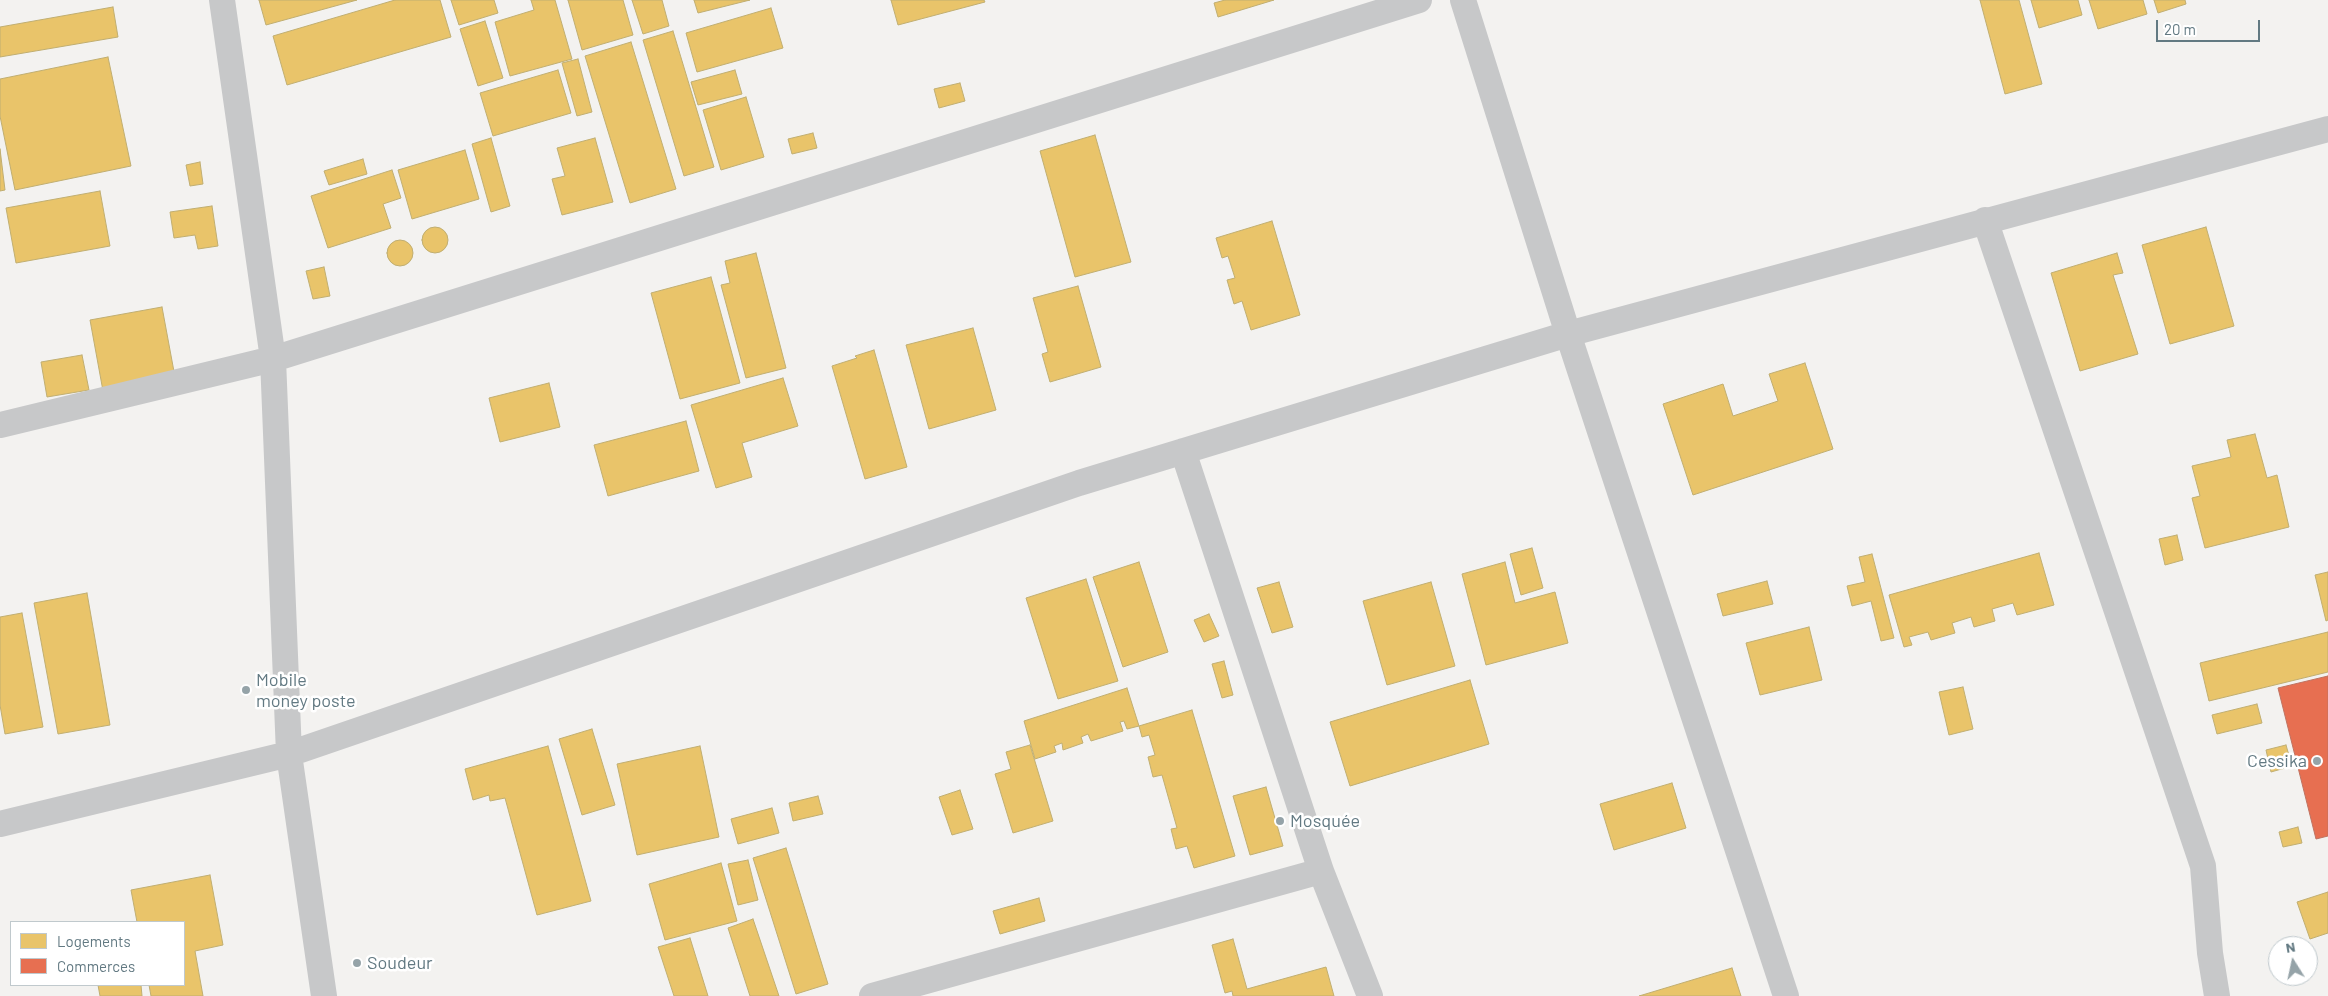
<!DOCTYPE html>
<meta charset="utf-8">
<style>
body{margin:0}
#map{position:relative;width:2328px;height:996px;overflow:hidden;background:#f3f2f0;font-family:Barlow,sans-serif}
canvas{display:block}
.legend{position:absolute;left:10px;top:921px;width:175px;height:65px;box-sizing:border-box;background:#fff;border:1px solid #c0c9cd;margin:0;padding:6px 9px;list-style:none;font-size:15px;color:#627982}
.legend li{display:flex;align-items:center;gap:10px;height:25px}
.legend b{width:25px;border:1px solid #c0c9cd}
.north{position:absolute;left:2268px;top:936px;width:50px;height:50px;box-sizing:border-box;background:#fff;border:1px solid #c0c9cd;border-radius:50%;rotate:350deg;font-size:14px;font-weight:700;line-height:20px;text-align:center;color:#627982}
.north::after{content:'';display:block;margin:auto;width:18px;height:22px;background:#95a3a8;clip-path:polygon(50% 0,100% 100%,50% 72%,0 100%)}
.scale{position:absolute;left:2156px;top:20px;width:104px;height:22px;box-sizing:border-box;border:2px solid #627982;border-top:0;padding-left:6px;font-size:15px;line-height:18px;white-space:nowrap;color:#627982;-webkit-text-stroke:4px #fff;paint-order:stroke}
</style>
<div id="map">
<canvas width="2328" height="996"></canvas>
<ul class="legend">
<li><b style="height:14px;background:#e9c46a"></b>Logements</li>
<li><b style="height:14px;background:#e76f51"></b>Commerces</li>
</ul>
<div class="north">N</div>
<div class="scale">20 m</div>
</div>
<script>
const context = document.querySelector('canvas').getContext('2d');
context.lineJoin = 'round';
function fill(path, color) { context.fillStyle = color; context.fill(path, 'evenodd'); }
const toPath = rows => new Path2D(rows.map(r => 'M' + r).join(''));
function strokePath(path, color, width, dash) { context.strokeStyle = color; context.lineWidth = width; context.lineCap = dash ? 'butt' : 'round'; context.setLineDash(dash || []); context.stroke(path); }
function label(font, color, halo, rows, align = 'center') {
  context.font = font + ' Barlow,sans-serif'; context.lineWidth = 5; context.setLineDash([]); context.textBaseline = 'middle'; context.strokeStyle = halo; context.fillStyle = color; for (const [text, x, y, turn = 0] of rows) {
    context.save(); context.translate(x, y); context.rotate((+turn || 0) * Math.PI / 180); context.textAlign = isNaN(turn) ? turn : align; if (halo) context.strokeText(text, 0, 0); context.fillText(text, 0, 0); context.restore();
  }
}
const homes = toPath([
 [259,0,357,0,266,25,259,0],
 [395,0,440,0,451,37,287,85,273,36,395,0],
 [451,0,494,0,498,13,459,25,451,0],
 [531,0,555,0,572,59,510,76,495,22,534,10,531,0],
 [568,0,623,0,633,35,582,50,568,0],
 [632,0,662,0,669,26,643,34,632,0],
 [694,0,750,0,698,13,694,0],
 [891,0,984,0,985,2,898,25,891,0],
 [1225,0,1274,0,1218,17,1214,3,1225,0],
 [1980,0,2019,0,2042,84,2005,94,1980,0],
 [2031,0,2078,0,2082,15,2039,28,2031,0],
 [2089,0,2143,0,2147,14,2098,29,2089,0],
 [2154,0,2185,0,2186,4,2158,13,2154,0],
 [113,7,118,37,0,57,0,27,113,7],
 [771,8,783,48,697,72,686,33,771,8],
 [485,21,503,78,478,86,460,29,485,21],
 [673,31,714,167,684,176,643,40,673,31],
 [631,42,676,189,630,203,585,56,631,42],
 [108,57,131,166,15,190,0,116,0,79,108,57],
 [578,59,592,112,577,116,562,63,578,59],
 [558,70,571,113,493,136,480,93,558,70],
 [735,70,742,94,698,105,691,82,735,70],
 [960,83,965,101,939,108,934,89,960,83],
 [746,97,764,157,721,170,703,110,746,97],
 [813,133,817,148,792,154,788,139,813,133],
 [1095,135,1131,262,1075,277,1040,151,1095,135],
 [491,138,510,206,491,212,472,144,491,138],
 [595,138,613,202,562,215,552,179,565,176,557,148,595,138],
 [0,149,5,190,0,191,0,149],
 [465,150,479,199,412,219,398,170,465,150],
 [363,159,367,174,329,185,324,171,363,159],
 [200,162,203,184,190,186,186,165,200,162],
 [392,170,401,198,383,204,391,228,328,248,311,196,392,170],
 [100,191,110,246,16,263,6,208,100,191],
 [212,206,218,246,198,249,195,235,174,238,170,212,212,206],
 [1272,221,1300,315,1251,330,1242,301,1234,304,1227,280,1235,278,1228,256,1222,258,1216,238,1272,221],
 [2206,227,2234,326,2170,344,2142,245,2206,227],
 '422 240a13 13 0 1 1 26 0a13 13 0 1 1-26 0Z',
 '387 253a13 13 0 1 1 26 0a13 13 0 1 1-26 0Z',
 [756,253,786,368,746,378,721,285,730,283,725,261,756,253],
 [2117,253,2123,273,2113,275,2138,354,2080,371,2051,273,2117,253],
 [324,267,330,296,313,299,306,271,324,267],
 [711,277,740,383,680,399,651,293,711,277],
 [1078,286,1101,367,1050,382,1042,354,1048,352,1033,298,1078,286],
 [162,307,175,377,103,391,90,320,162,307],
 [973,328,996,410,929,429,906,345,973,328],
 [874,350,907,467,865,479,832,366,857,358,855,356,874,350],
 [82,355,89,390,47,397,41,362,82,355],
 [1805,363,1833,449,1693,495,1663,404,1723,384,1733,416,1778,401,1769,374,1805,363],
 [783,378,798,426,742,443,752,477,716,488,691,405,783,378],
 [549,383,560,427,500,442,489,398,549,383],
 [686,421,699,471,608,496,594,445,686,421],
 [2255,434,2267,478,2277,475,2289,527,2205,548,2192,498,2200,496,2192,466,2231,457,2227,440,2255,434],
 [2177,535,2183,560,2165,565,2159,539,2177,535],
 [1532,548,1543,588,1521,595,1510,554,1532,548],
 [2039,553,2054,605,2017,615,2013,603,1992,609,1995,621,1974,627,1971,617,1952,623,1955,633,1931,640,1928,632,1909,637,1912,645,1904,647,1889,595,2039,553],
 [1872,554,1894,638,1881,641,1871,601,1852,606,1847,586,1865,582,1859,557,1872,554],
 [1139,562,1168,652,1123,667,1093,577,1139,562],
 [1505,562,1515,603,1555,592,1568,643,1486,665,1462,574,1505,562],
 [2328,572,2328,620,2326,621,2315,575,2328,572],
 [1086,579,1118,681,1058,699,1026,598,1086,579],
 [1767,581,1773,604,1723,616,1717,594,1767,581],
 [1279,582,1293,627,1272,633,1257,588,1279,582],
 [1431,582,1455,666,1387,685,1363,601,1431,582],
 [87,593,110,725,58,734,34,603,87,593],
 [22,613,43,727,5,734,0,705,0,617,22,613],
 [1209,614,1219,636,1204,642,1194,620,1209,614],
 [1809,627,1822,680,1760,695,1746,643,1809,627],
 [2328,632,2328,672,2209,701,2200,663,2328,632],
 [1224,661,1233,695,1222,698,1212,664,1224,661],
 [1470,680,1489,744,1350,786,1330,722,1470,680],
 [1963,687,1973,729,1949,735,1939,692,1963,687],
 [1127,688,1139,726,1127,729,1124,721,1120,722,1123,731,1091,741,1088,734,1081,737,1083,743,1063,750,1062,743,1054,746,1056,752,1035,759,1024,721,1127,688],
 [2257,704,2262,723,2217,734,2212,715,2257,704],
 [1192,710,1235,856,1194,868,1187,846,1176,849,1171,829,1177,828,1162,775,1153,777,1148,757,1155,755,1149,735,1142,737,1139,726,1192,710],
 [592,729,615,805,582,815,559,739,592,729],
 [1030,745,1053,821,1013,833,995,774,1011,769,1006,752,1030,745],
 [2286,745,2292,766,2271,772,2266,750,2286,745],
 [548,746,591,901,537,915,505,798,490,801,489,795,473,800,465,769,548,746],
 [700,746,719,837,637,855,617,764,700,746],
 [1672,783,1686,828,1614,850,1600,804,1672,783],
 [1266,787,1283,846,1250,855,1233,796,1266,787],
 [960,790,973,829,952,835,939,797,960,790],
 [818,796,823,814,793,821,789,803,818,796],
 [772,808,779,833,738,844,731,819,772,808],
 [2298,827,2302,843,2283,847,2279,832,2298,827],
 [786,848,828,984,796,994,753,858,786,848],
 [748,860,758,900,738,905,728,864,748,860],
 [721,863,737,921,665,940,649,884,721,863],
 [210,875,223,945,195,951,203,996,151,996,149,985,184,985,184,922,137,922,131,890,210,875],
 [2328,892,2328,933,2310,939,2297,902,2328,892],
 [1039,898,1045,921,1000,934,993,911,1039,898],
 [753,919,779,996,750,996,728,928,753,919],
 [690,938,708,996,674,996,658,947,690,938],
 [1233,939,1247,989,1326,967,1334,996,1233,996,1232,991,1225,993,1212,945,1233,939],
 [1732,968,1741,996,1639,996,1732,968],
 [98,985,141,985,142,996,100,996,98,985]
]);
const shops = toPath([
 [2328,676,2328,836,2316,839,2278,688,2328,676]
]);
const street = toPath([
 [222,0,273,359,289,754,324,996],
 [1463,0,1568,334,1786,996],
 [1985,220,2203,866,2210,953,2217,996],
 [0,425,273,359,1419,0],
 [1183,451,1321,871,1370,996],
 [0,824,289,754,1079,483,1568,334,2328,129],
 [872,996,1321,871]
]);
const markers = [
 [246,690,5,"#95a3a8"],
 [2317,761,5,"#95a3a8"],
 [1280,821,5,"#95a3a8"],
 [357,963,5,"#95a3a8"]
];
const poiNames = [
 ["Mobile",256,680],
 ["money poste",256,701],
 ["Cessika",2307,761,"right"],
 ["Mosquée",1290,821],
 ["Soudeur",367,963]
];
fill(homes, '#e9c46a');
strokePath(homes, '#c0ae71', 1);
fill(shops, '#e76f51');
strokePath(shops, '#bf7260', 1);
strokePath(street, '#c7c8c9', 26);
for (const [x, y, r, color] of markers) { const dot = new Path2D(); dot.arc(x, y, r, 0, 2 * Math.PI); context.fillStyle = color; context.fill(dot); strokePath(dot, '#fff', 2); }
label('18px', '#627982', '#fff', poiNames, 'left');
</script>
